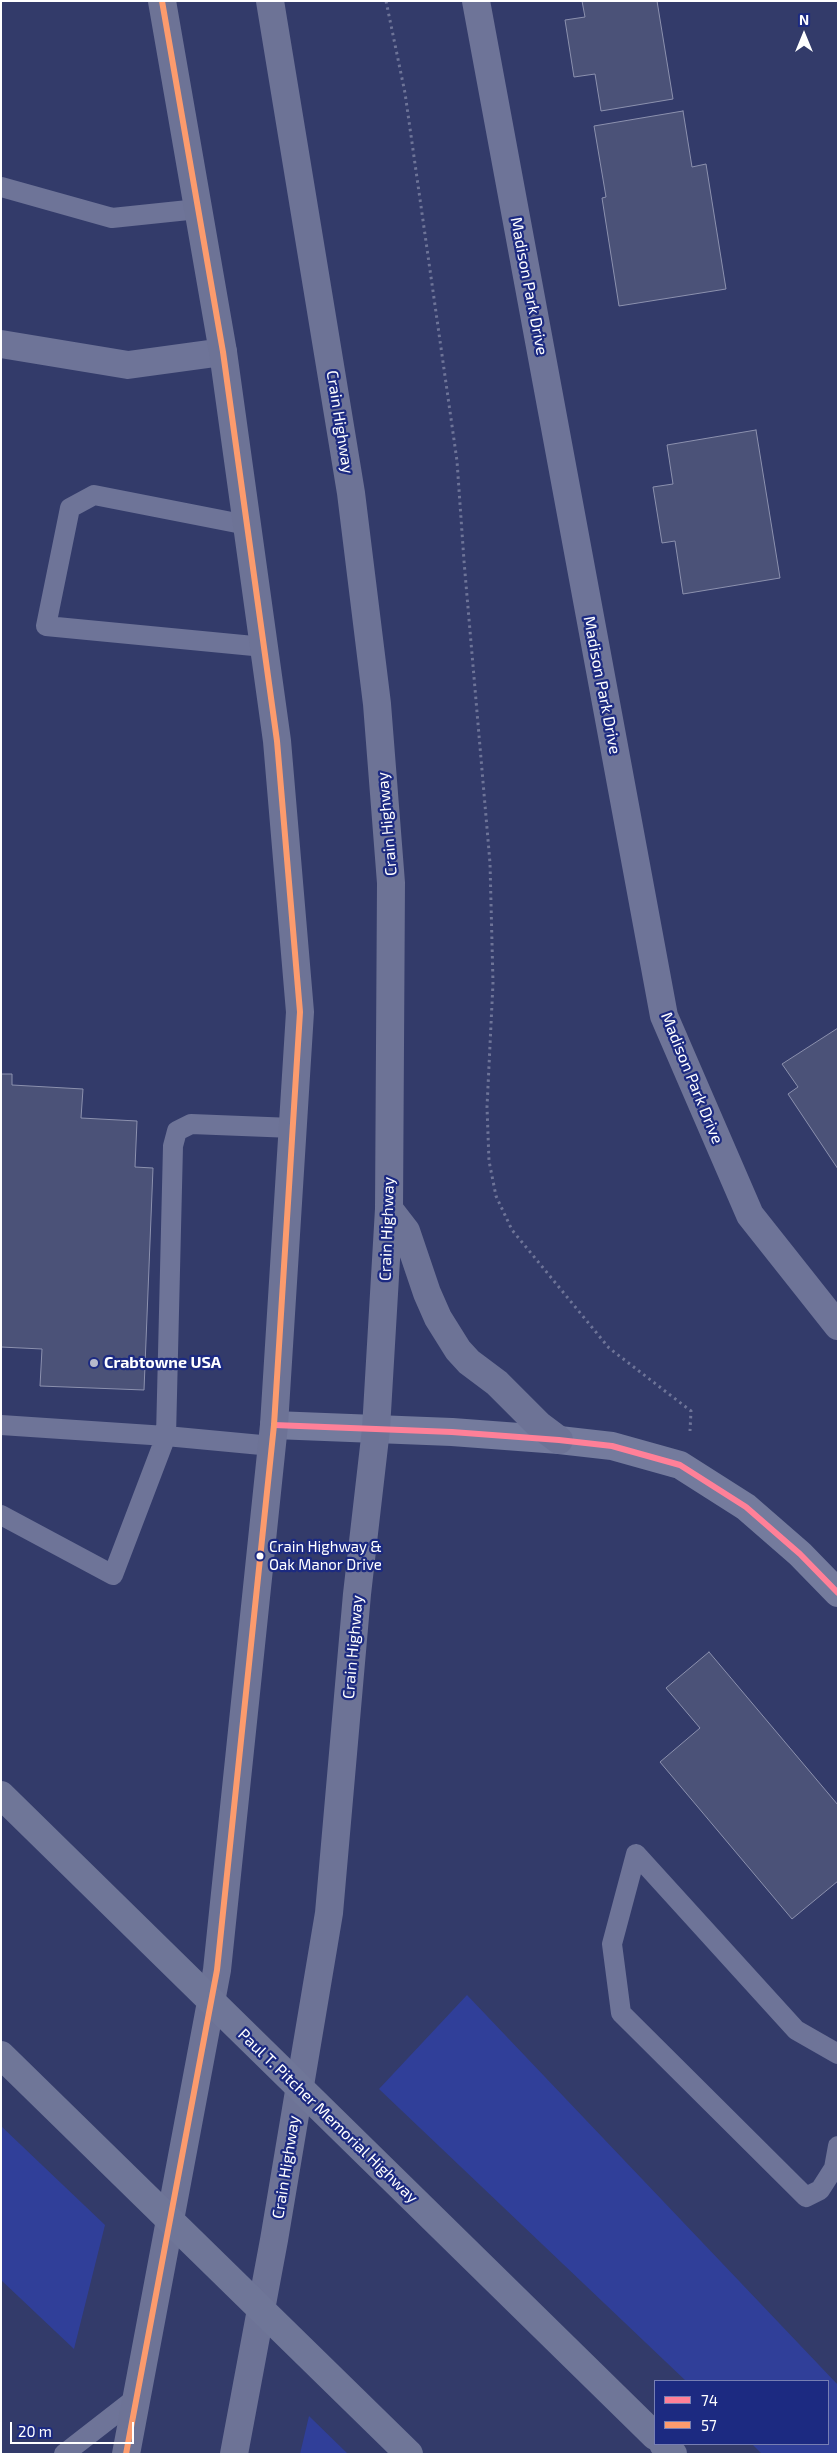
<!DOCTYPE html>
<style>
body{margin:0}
#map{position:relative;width:839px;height:2455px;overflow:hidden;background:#333b6a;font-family:"Exo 2",sans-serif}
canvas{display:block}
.frame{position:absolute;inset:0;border:2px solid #fff;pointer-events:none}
.legend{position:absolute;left:654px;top:2380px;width:175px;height:65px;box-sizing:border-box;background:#1c2a81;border:1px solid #777fb3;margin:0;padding:6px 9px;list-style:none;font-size:15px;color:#fff}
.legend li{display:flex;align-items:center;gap:10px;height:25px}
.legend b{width:25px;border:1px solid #777fb3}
.north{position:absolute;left:779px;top:10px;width:50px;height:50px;-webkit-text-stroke:4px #1c2a81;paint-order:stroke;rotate:0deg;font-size:14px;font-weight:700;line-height:20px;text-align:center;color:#fff}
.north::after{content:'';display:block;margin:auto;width:18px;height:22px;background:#fff;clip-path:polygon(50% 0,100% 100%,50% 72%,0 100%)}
.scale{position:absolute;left:10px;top:2422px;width:124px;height:22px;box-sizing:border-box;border:2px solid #fff;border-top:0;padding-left:6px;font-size:15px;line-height:18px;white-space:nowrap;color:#fff;-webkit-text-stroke:4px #1c2a81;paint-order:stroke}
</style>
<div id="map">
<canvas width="839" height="2455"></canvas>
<div class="frame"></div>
<ul class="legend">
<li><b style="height:6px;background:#ff8098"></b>74</li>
<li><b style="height:6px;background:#fc9b6d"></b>57</li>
</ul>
<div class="north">N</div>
<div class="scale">20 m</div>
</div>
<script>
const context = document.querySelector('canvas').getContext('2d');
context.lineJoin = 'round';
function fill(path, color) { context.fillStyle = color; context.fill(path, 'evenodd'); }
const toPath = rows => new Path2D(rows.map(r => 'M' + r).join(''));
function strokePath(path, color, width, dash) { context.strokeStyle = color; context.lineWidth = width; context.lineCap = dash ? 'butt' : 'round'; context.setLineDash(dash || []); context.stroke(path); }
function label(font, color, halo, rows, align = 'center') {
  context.font = font + ' "Exo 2",sans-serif'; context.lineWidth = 4.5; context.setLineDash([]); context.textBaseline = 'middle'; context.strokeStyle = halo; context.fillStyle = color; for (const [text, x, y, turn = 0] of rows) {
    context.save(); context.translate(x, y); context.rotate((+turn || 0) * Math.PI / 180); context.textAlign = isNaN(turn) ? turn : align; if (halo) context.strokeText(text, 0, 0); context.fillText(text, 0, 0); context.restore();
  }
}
const green = toPath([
 [467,1995,838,2385,838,2454,762,2454,752,2444,828,2444,828,2381,686,2381,379,2089],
 [1,2126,105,2225,74,2349,1,2280],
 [309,2416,348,2454,300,2454]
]);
const building = toPath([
 [582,1,657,1,673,99,601,111,595,74,574,77,565,20,585,17,582,1],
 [683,111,692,167,706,164,726,289,619,306,602,198,606,197,594,126,683,111],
 [756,430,780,578,683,594,675,541,662,543,653,487,673,484,667,445,756,430],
 [838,1028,838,1169,788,1094,798,1087,782,1064,838,1028],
 [1,1074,12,1074,12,1085,83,1089,81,1118,137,1121,135,1167,153,1168,144,1390,40,1386,42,1349,1,1347,1,1074],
 [709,1652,838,1805,838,1881,792,1919,660,1762,700,1728,666,1688,709,1652]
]);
const path = toPath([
 [386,1,405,93,457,461,464,561,490,863,493,983,487,1107,489,1161,496,1196,512,1230,609,1348,691,1411,690,1431]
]);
const lane = toPath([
 [1,187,112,218,198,209],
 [247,525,94,495,70,508,46,626,264,647],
 [1,1425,166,1436,113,1575,1,1515],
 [272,1446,166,1436,173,1146,177,1131,191,1124,293,1128],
 [838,2054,796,2030,636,1854,612,1944,621,2013,806,2197,820,2190,834,2168,838,2146],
 [64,2454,136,2398]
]);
const street = toPath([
 [476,1,664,1016,750,1215,838,1326],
 [1,344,128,365,223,352]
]);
const secondary = toPath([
 [274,1425,452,1432,559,1440,612,1446,680,1465,746,1507,800,1554,838,1593]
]);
const primary = toPath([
 [389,1209,406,1231,427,1293,438,1318,458,1350,469,1362,497,1383,539,1425,559,1440],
 [126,2454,217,1970,274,1425,300,1012,277,741,223,352,162,1],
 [234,2454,274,2240,329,1913,357,1594,376,1429,389,1209,391,883,377,704,351,493,270,1]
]);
const highway = toPath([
 [1,1795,655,2436],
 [1,2055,409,2454],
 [663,2444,673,2454]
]);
const bus1 = toPath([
 [274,1425,452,1432,559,1440,612,1446,680,1465,746,1507,800,1554,838,1593]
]);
const bus2 = toPath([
 [126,2454,217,1970,274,1425,300,1012,277,741,223,352,162,1]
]);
const markers = [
 [94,1363,5,"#b8bacb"],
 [260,1556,4.5,"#fff"]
];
const busNames = [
 ["Crain Highway &",269,1547],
 ["Oak Manor Drive",269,1565]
];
const streetNames = [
 ["Madison Park Drive",529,286,79],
 ["Crain Highway",340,422,81],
 ["Madison Park Drive",602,685,79],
 ["Crain Highway",387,824,-95],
 ["Madison Park Drive",692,1078,68],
 ["Crain Highway",387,1229,-88],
 ["Crain Highway",353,1647,-85],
 ["Paul T. Pitcher Memorial Highway",328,2116,44],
 ["Crain Highway",286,2167,-81]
];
const poiNames = [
 ["Crabtowne USA",104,1363]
];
fill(green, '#303f99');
fill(building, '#4b5278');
strokePath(building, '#8c91ae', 1);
strokePath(path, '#6e7498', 3, [2.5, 4]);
strokePath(lane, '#6e7498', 20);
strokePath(street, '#6e7498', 28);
strokePath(secondary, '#747b9d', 28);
strokePath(primary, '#6d7396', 28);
strokePath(highway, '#6f7698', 28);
strokePath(bus1, '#ff8098', 6);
strokePath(bus2, '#fc9b6d', 6);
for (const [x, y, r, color] of markers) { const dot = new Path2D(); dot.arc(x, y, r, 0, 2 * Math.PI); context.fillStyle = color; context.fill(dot); strokePath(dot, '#1c2a81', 2); }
label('15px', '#fff', '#1c2a81', busNames, 'left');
label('16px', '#fff', '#1c2a81', streetNames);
label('bold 16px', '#fff', '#1c2a81', poiNames, 'left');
</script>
